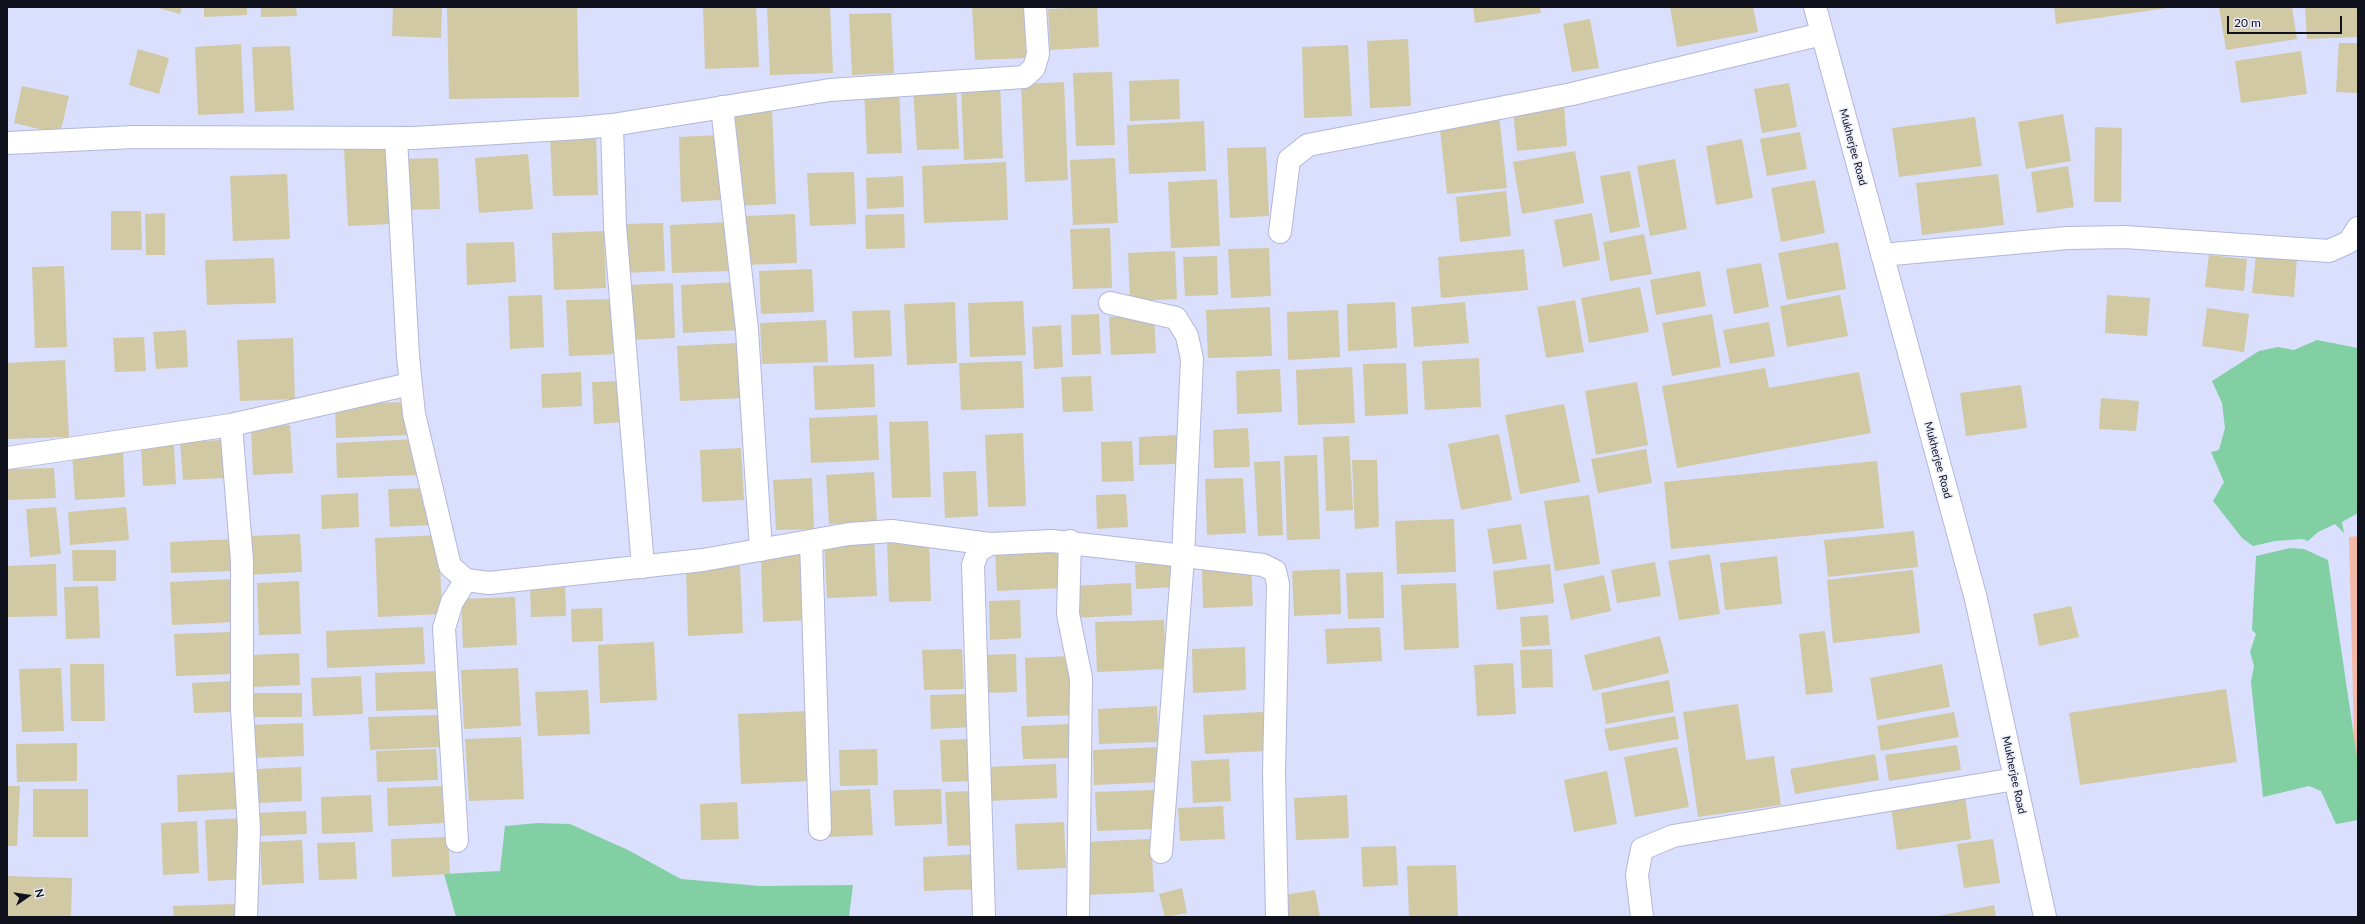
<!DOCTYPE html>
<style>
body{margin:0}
#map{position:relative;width:2365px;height:924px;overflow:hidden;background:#dadffd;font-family:Lato,sans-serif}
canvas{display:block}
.frame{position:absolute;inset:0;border:8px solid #0f111d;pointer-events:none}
.north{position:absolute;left:8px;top:876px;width:40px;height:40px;-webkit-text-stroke:3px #ebedfc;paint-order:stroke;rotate:77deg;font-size:11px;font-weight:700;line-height:16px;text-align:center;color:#0f111d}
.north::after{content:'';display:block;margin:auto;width:14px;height:18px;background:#0f111d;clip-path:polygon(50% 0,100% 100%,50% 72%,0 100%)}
.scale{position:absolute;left:2227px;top:16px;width:115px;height:18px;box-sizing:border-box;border:2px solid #0f111d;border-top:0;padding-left:5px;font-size:12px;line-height:14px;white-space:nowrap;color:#0f111d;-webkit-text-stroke:3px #ebedfc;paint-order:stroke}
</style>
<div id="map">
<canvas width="2365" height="924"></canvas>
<div class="frame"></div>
<div class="north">N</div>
<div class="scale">20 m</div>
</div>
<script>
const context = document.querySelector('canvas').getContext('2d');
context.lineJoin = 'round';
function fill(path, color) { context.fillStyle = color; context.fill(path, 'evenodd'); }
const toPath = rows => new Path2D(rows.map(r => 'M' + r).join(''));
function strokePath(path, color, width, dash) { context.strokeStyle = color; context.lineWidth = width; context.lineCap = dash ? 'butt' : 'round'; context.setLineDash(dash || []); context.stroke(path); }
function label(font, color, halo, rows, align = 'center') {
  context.font = font + ' Lato,sans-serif'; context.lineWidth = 3; context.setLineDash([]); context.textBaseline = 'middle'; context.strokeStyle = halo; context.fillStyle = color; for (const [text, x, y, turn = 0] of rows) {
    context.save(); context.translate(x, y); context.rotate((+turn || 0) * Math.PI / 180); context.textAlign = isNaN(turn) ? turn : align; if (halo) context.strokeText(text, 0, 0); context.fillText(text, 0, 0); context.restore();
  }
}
const green = toPath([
 [2358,536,2358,818,2356,818,2349,537]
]);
const water = toPath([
 [2317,340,2358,348,2358,513,2342,522,2344,533,2335,524,2318,532,2308,541,2302,539,2275,541,2253,546,2242,538,2213,501,2224,482,2211,452,2219,450,2225,428,2222,403,2212,381,2259,351,2278,347,2294,350],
 [2290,548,2304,549,2328,560,2358,764,2358,820,2336,824,2321,791,2309,786,2263,797,2251,682,2254,666,2250,652,2256,634,2252,630,2256,556],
 [538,823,570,824,628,850,681,879,760,886,853,885,849,917,456,917,444,874,500,871,505,826]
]);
const building = toPath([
 [155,7,182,7,180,14],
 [204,7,247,7,247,15,204,17],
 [261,7,296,7,297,16,261,17],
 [393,7,442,8,441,38,392,36],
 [447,7,577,7,579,97,449,99],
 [703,7,756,7,759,67,705,69],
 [767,7,830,7,833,73,770,75],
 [972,7,1024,7,1026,58,975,60],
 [1097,7,1099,47,1050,50,1048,9],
 [1473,7,1540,7,1541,13,1475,23],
 [1670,7,1753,7,1758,32,1677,47],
 [2054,7,2167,7,2167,8,2056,24],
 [2219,7,2292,7,2297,39,2226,50],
 [2305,7,2358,7,2358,37,2307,39],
 [891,13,894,73,852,75,849,14],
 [1590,19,1599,68,1572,72,1563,24],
 [1408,39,1411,106,1370,108,1367,41],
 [2339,43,2358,43,2358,93,2336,92],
 [241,44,244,113,198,115,195,47],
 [1348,45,1352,116,1304,118,1302,47],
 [290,46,294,110,255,112,252,47],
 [138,49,169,58,159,94,129,85],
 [2301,51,2307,94,2241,103,2235,61],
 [1112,72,1115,145,1076,146,1073,73],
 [1179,79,1180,119,1130,121,1129,81],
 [1064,82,1068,180,1025,182,1021,84],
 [1000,83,1003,158,964,160,961,85],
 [1789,83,1797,127,1762,133,1754,89],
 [22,86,69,96,60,134,14,123],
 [956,86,959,149,917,150,913,88],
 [899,89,902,153,867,154,864,90],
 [1564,104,1567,146,1517,151,1513,109],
 [772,110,776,204,739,206,735,112],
 [1499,114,1507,188,1447,194,1439,120],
 [2063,114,2071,161,2026,169,2018,122],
 [1975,117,1982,166,1899,177,1892,128],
 [1204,121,1206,171,1129,174,1127,125],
 [2095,127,2122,128,2121,202,2094,202],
 [1800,132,1807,169,1767,176,1760,139],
 [719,135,722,200,681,202,679,137],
 [596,136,598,195,553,196,550,138],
 [1742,139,1753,198,1716,205,1706,146],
 [388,146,391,224,348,226,344,148],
 [1266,147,1269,216,1230,218,1227,148],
 [1575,151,1584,203,1522,214,1513,162],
 [528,154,533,209,479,213,475,158],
 [438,158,440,209,405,210,402,159],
 [1115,158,1118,223,1073,225,1070,160],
 [1675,159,1687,229,1650,236,1637,166],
 [1006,162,1008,220,924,223,922,166],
 [2068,166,2074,207,2037,213,2031,172],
 [1630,171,1640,227,1610,233,1600,176],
 [854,172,856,224,810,226,807,173],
 [287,174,290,239,233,241,230,176],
 [1998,174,2004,225,1922,235,1916,183],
 [903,176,904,207,867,209,866,178],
 [1217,179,1220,246,1171,248,1168,182],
 [1815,180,1825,233,1781,242,1771,188],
 [1506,191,1511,236,1460,242,1456,197],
 [111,211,141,211,142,250,111,250],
 [165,213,165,255,146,255,145,214],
 [1592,213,1600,260,1563,267,1554,220],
 [795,214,797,263,745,265,743,216],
 [904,214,905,248,866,249,865,215],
 [729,222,731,271,672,273,670,225],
 [663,223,665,271,627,273,624,224],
 [1110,228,1112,288,1073,289,1070,229],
 [604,231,606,288,554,290,552,233],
 [1644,234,1652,274,1610,281,1603,242],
 [514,242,516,282,467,285,466,243],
 [1838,242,1846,289,1787,300,1778,253],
 [1269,248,1271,296,1231,298,1228,249],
 [1524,249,1528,290,1441,298,1438,257],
 [1175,251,1177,299,1130,301,1128,253],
 [2256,254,2297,258,2294,297,2252,293],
 [2209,255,2247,259,2244,291,2205,287],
 [1217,256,1218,295,1185,296,1183,257],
 [274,258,276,303,207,305,205,260],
 [1761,263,1769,307,1734,314,1726,269],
 [64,266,67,347,35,348,32,267],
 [812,269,814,312,761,314,759,271],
 [1700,271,1706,306,1656,315,1650,280],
 [737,282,739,330,683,333,681,285],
 [673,283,675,338,630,340,627,285],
 [1640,287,1649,332,1589,343,1581,298],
 [542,295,544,347,510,349,508,296],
 [1840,295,1848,336,1787,347,1780,306],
 [2107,295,2150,298,2147,336,2105,333],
 [614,299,617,354,569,356,566,300],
 [1575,300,1584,352,1546,358,1537,307],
 [1023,301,1026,355,970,357,968,303],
 [955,302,957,363,907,365,904,304],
 [1395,302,1397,348,1348,351,1347,304],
 [1465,302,1469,343,1414,347,1411,307],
 [1270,307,1272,356,1208,358,1206,310],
 [2207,308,2249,314,2244,352,2202,346],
 [890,310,892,356,854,358,852,311],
 [1338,310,1340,357,1288,360,1287,312],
 [1099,314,1101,354,1072,355,1071,315],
 [1712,314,1721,367,1672,376,1662,323],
 [1154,315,1156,353,1111,355,1109,317],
 [826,320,828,362,762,364,760,323],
 [1769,322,1775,356,1730,364,1723,330],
 [1061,325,1063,367,1034,369,1032,327],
 [186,330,188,367,156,369,153,332],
 [144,337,146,371,115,372,113,338],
 [293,338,295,399,240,401,237,340],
 [740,343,742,398,680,401,677,346],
 [1479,358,1481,407,1425,410,1422,361],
 [65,360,69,437,7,439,7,363],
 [1022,361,1024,408,961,410,959,363],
 [1406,363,1408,414,1365,416,1363,364],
 [874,364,875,407,815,410,813,366],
 [1352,367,1355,423,1298,425,1296,370],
 [1765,368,1769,388,1859,372,1871,433,1677,468,1662,386],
 [1280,369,1282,412,1237,414,1236,371],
 [581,372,582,406,542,408,541,374],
 [1091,376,1093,411,1063,412,1061,377],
 [621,381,623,422,594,424,592,382],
 [1637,382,1648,445,1596,455,1585,391],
 [2021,385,2027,428,1966,436,1960,393],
 [2101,398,2139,401,2136,431,2099,429],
 [409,402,410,435,336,438,335,404],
 [1564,404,1580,482,1520,494,1505,415],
 [877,415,879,460,811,463,809,418],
 [928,421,931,497,892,498,889,422],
 [290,425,293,473,253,475,251,427],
 [1248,428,1250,467,1214,468,1213,430],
 [1023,433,1026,506,988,507,985,435],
 [1499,434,1512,500,1461,510,1448,444],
 [1177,435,1179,464,1139,465,1139,437],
 [1349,436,1353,510,1326,511,1323,437],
 [416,439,418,475,337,478,336,443],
 [223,440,225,478,183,480,180,442],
 [1132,441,1134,481,1102,482,1101,442],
 [174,445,176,484,143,486,141,447],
 [741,448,744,500,702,502,700,450],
 [1646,449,1652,483,1598,493,1591,459],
 [123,450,125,497,75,500,72,453],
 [1317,455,1320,539,1287,540,1284,456],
 [1352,460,1377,460,1379,527,1355,529],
 [1280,461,1283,535,1258,536,1254,462],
 [1877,461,1884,528,1671,549,1664,482],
 [54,468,56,498,7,500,7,469],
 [976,471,978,516,945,518,943,472],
 [874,472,877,522,829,524,826,475],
 [812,478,814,529,776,530,773,480],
 [1243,478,1246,533,1207,535,1205,479],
 [429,488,431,525,390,527,388,489],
 [358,493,359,527,322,529,321,495],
 [1126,494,1128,527,1097,529,1096,495],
 [1589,495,1600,564,1555,571,1544,501],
 [56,507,61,554,30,557,26,509],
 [126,507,129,540,70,545,68,512],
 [1454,519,1456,572,1397,574,1395,521],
 [1521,524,1527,559,1493,564,1487,529],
 [1914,531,1918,567,1828,577,1824,540],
 [300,534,302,572,249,575,248,536],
 [439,535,442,614,378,617,375,538],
 [929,538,931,601,889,602,887,540],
 [235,539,237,571,171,573,170,542],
 [874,539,877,596,827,598,824,541],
 [1061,546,1063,588,997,591,995,548],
 [72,550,116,550,116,581,73,581],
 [1710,554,1720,614,1679,620,1668,561],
 [806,555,809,620,763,622,761,557],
 [1777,556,1782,604,1725,610,1720,563],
 [1175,562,1177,587,1136,589,1135,564],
 [1655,562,1661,596,1617,603,1611,570],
 [56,564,57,616,8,617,7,566],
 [1550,564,1554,603,1497,610,1493,571],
 [740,566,743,633,688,636,686,568],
 [1251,566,1253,606,1203,608,1202,568],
 [1340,569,1341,614,1294,616,1292,571],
 [1913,570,1920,633,1833,643,1827,580],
 [1383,572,1384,618,1348,619,1346,573],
 [1604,575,1611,611,1571,620,1563,584],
 [234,579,236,622,172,625,170,582],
 [299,581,301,634,259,635,257,583],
 [565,581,566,616,531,617,530,582],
 [1131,583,1132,615,1074,618,1073,586],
 [1456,583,1459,648,1404,650,1401,585],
 [98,586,100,638,66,639,64,587],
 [515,597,517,645,463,648,461,599],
 [1020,600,1021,638,990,640,989,601],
 [2071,606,2079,637,2039,646,2033,614],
 [602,608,603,641,572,642,571,609],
 [1548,615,1550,645,1522,647,1520,617],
 [1164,620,1166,669,1097,672,1095,622],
 [423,627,425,664,327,668,326,631],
 [1380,627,1382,661,1327,664,1325,629],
 [1825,631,1833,692,1806,695,1799,634],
 [231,632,232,674,176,676,174,634],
 [1660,636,1669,673,1593,691,1584,655],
 [654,642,657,700,600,703,598,645],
 [1245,647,1246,690,1193,693,1192,649],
 [962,649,964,689,924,690,922,650],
 [1552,649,1553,687,1522,688,1520,650],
 [299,653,300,685,252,687,251,655],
 [1016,654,1017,692,981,693,979,655],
 [1073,656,1076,715,1027,717,1025,658],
 [1513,663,1516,714,1477,716,1474,665],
 [70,664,104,664,105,721,71,721],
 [1942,664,1950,707,1877,720,1870,678],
 [61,668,64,731,22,732,19,669],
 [518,668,521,726,464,729,461,670],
 [439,671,440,709,376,711,375,673],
 [361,676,363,714,313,716,311,678],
 [1669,680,1674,712,1606,724,1601,693],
 [233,681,235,712,194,713,192,683],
 [2226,689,2237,762,2080,785,2069,713],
 [588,690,590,734,538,736,535,692],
 [247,693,302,693,302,717,246,717],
 [972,694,974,727,931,729,930,695],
 [1738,704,1746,760,1774,756,1781,805,1698,817,1683,712],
 [1157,706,1159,742,1099,744,1098,709],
 [809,711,812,781,741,784,738,714],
 [1263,712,1265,751,1205,754,1203,715],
 [1954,712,1959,737,1881,751,1877,726],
 [440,715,441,747,370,750,368,717],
 [1675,716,1679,739,1609,751,1604,729],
 [303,723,304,756,252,758,250,725],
 [1071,724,1072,758,1023,759,1021,726],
 [521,737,524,799,469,801,465,739],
 [974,739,976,781,942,782,940,740],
 [77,743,77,781,17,782,16,744],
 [1957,745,1961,770,1889,781,1885,755],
 [1159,747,1161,782,1094,785,1093,750],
 [1677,747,1689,807,1635,817,1624,757],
 [436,749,438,780,377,782,376,751],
 [877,749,878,785,840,786,839,750],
 [1875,754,1879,780,1795,794,1790,769],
 [1229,759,1231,801,1193,803,1191,761],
 [1056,764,1057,798,988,801,987,767],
 [301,767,302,801,258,803,256,769],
 [1607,771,1617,824,1574,832,1564,780],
 [236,772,237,809,178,812,177,775],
 [7,786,20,786,17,846,7,846],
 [442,786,444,823,388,826,387,788],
 [33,789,88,789,88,837,33,837],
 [870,789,873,835,827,837,825,791],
 [941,789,942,824,895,826,893,790],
 [1155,790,1157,829,1097,831,1095,792],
 [973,791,975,845,948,846,945,792],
 [371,795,373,832,322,834,321,797],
 [1347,795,1349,838,1296,840,1294,798],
 [1965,795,1971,839,1897,850,1891,807],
 [737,802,739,839,701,840,700,804],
 [1223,806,1225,839,1180,841,1178,808],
 [306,811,307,834,257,836,255,813],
 [242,818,245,879,208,881,205,820],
 [197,821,199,873,163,875,161,823],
 [1064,822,1066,868,1017,870,1015,824],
 [448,837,450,874,392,877,391,839],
 [1151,839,1154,892,1085,895,1083,842],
 [1993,839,2000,883,1964,888,1957,844],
 [302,840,304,883,262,885,260,842],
 [355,842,357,879,319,880,317,843],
 [1396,846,1398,885,1363,887,1361,847],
 [978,854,980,889,924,891,923,857],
 [1456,865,1458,917,1409,917,1407,866],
 [7,876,72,878,71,917,7,917],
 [1182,888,1187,913,1165,917,1159,894],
 [1315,890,1320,917,1288,917,1284,895],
 [236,904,237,917,174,917,173,906],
 [1994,905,1996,917,1938,917,1938,916]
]);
const street = toPath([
 [722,107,747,330,761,550],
 [612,125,615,226,643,567],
 [396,138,408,356,414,414,450,566,466,580,489,583,703,560,849,534,892,531,990,544],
 [7,143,134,137,414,138,580,128,612,125,830,90,1024,77,1034,68,1038,54,1035,7],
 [1280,232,1289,160,1308,145,1572,94,1822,34],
 [1110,303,1176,318,1187,336,1192,359,1183,557,1161,852],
 [231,425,242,561,242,708,249,829,246,917],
 [7,458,231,425,410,384],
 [811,541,820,829],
 [1070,541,1068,614,1081,678,1078,917],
 [457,841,444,628,452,602,466,580],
 [984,917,973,565,978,551,990,544,1052,541,1263,565,1275,571,1278,584,1274,772,1277,917],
 [1642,917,1637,875,1642,849,1673,836,2015,779]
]);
const secondary = toPath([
 [1815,7,1976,599,2045,917],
 [1882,255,2067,238,2125,237,2329,251,2349,242,2358,228]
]);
const streetNames = [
 ["Mukherjee Road",1853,147,75],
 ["Mukherjee Road",1938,460,75],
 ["Mukherjee Road",2014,775,78]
];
fill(green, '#f5b9a7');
fill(water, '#81cfa3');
fill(building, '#d0c9a3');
strokePath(street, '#b2b7db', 24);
strokePath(secondary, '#b2b7db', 24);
strokePath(street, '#fff', 22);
strokePath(secondary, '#fff', 22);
label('11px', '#0f111d', '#ebedfc', streetNames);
</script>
